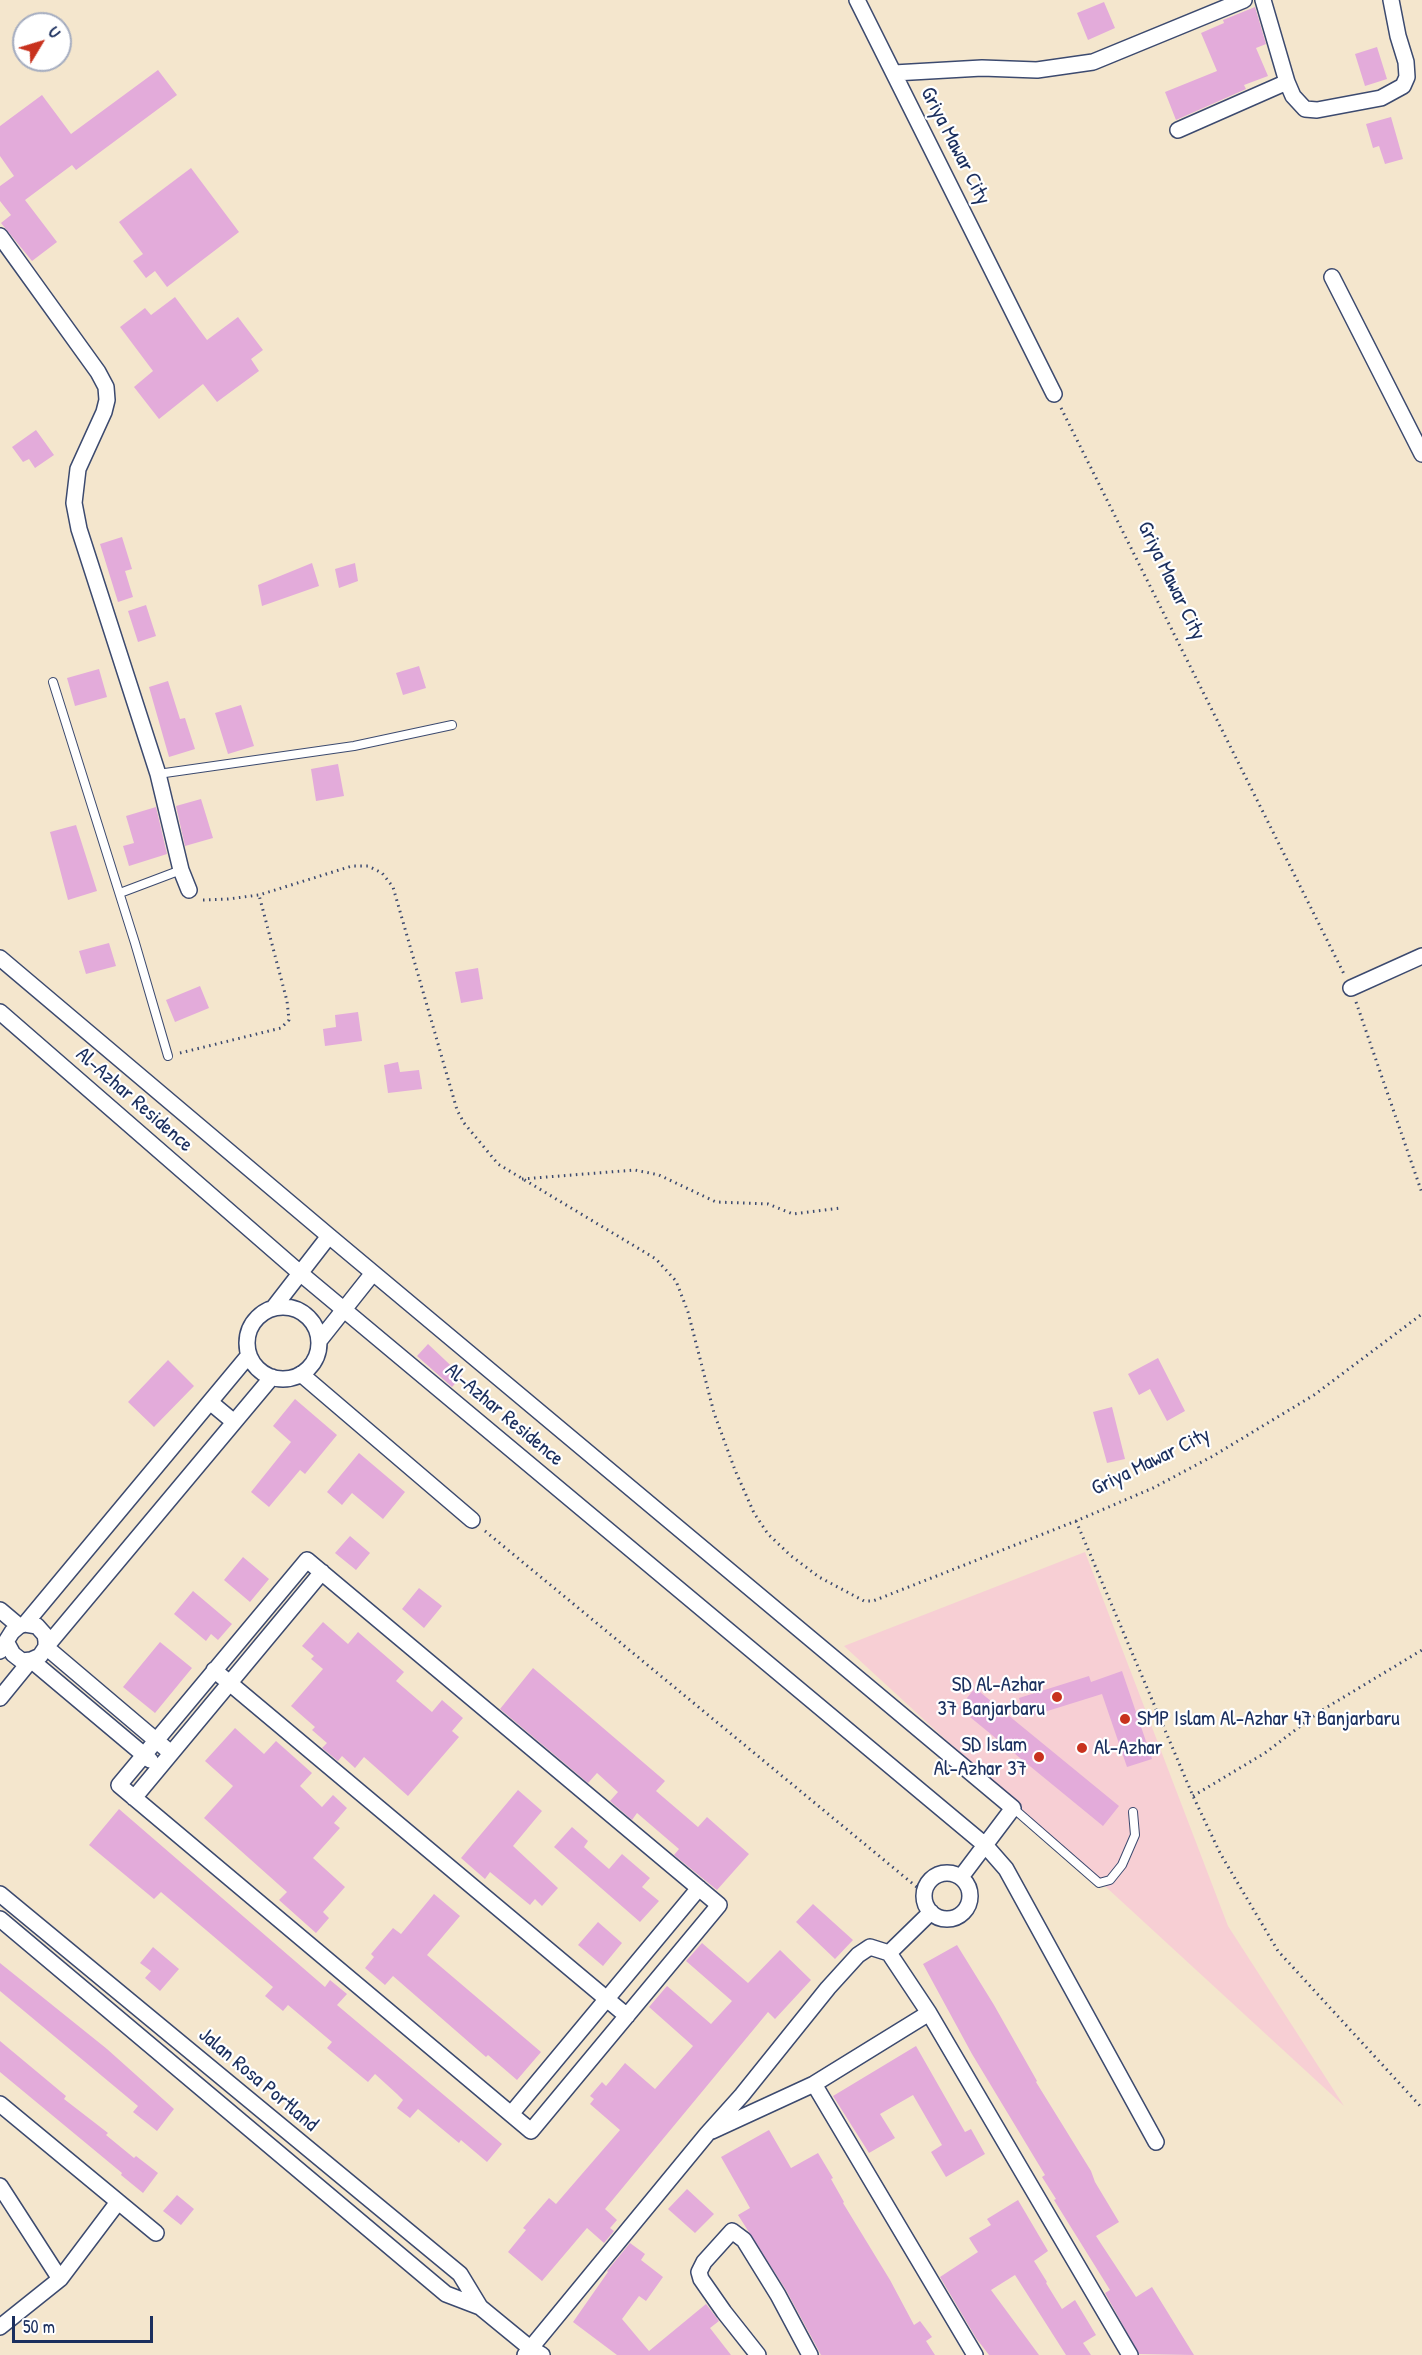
<!DOCTYPE html>
<style>
body{margin:0}
#map{position:relative;width:1422px;height:2355px;overflow:hidden;background:#f4e6cd;font-family:"Patrick Hand",sans-serif}
canvas{display:block}
.north{position:absolute;left:12px;top:12px;width:60px;height:60px;box-sizing:border-box;background:#fff;border:2px solid #a4acbf;border-radius:50%;rotate:52deg;font-size:16px;font-weight:700;line-height:24px;text-align:center;color:#1b2f5e}
.north::after{content:'';display:block;margin:auto;width:21px;height:27px;background:#c8321e;clip-path:polygon(50% 0,100% 100%,50% 72%,0 100%)}
.scale{position:absolute;left:12px;top:2316px;width:141px;height:27px;box-sizing:border-box;border:3px solid #1b2f5e;border-top:0;padding-left:8px;font-size:18px;line-height:21px;white-space:nowrap;color:#1b2f5e;-webkit-text-stroke:4px #fff;paint-order:stroke}
</style>
<div id="map">
<canvas width="1422" height="2355"></canvas>
<div class="north">U</div>
<div class="scale">50 m</div>
</div>
<script>
const context = document.querySelector('canvas').getContext('2d');
context.lineJoin = 'round';
function fill(path, color) { context.fillStyle = color; context.fill(path, 'evenodd'); }
const toPath = rows => new Path2D(rows.map(r => 'M' + r).join(''));
function strokePath(path, color, width, dash) { context.strokeStyle = color; context.lineWidth = width; context.lineCap = dash ? 'butt' : 'round'; context.setLineDash(dash || []); context.stroke(path); }
function label(font, color, halo, rows, align = 'center') {
  context.font = font + ' "Patrick Hand",sans-serif'; context.lineWidth = 4.5; context.setLineDash([]); context.textBaseline = 'middle'; context.strokeStyle = halo; context.fillStyle = color; for (const [text, x, y, turn = 0] of rows) {
    context.save(); context.translate(x, y); context.rotate((+turn || 0) * Math.PI / 180); context.textAlign = isNaN(turn) ? turn : align; if (halo) context.strokeText(text, 0, 0); context.fillText(text, 0, 0); context.restore();
  }
}
const built = toPath([
 [1085,1552,1228,1926,1344,2106,844,1646]
]);
const building = toPath([
 [1104,2,1115,28,1088,40,1077,13],
 [1255,7,1266,44,1256,48,1268,76,1244,85,1246,89,1176,120,1165,92,1217,71,1201,33,1224,23,1223,20],
 [1377,47,1387,79,1365,86,1355,54],
 [158,70,177,95,76,170,72,165,25,200,57,242,32,261,1,223,11,215,0,201,0,186,14,176,0,156,0,126,42,95,71,134],
 [1391,117,1403,159,1385,164,1379,146,1373,148,1366,124],
 [191,168,239,232,167,287,155,271,146,278,133,261,143,254,119,222],
 [175,297,207,340,238,317,263,350,251,359,259,371,217,402,203,384,159,419,134,387,153,371,120,327,145,308,151,315],
 [36,430,54,455,35,468,29,459,23,462,12,447],
 [122,537,132,569,125,571,133,597,118,602,100,544],
 [312,563,319,586,262,606,258,585],
 [355,563,358,581,339,588,335,569],
 [146,605,156,636,138,642,128,611],
 [419,666,426,688,403,695,396,673],
 [99,669,107,697,75,706,67,678],
 [168,681,180,719,185,718,195,749,169,757,149,687],
 [241,705,254,746,228,754,215,713],
 [338,764,344,796,316,801,311,769],
 [201,799,213,838,185,846,176,806],
 [156,807,167,854,129,866,123,846,134,843,126,816],
 [76,825,97,891,68,900,50,832],
 [109,943,116,966,86,974,79,951],
 [478,968,483,999,461,1003,455,972],
 [200,986,209,1008,175,1022,166,1000],
 [358,1012,362,1041,325,1046,323,1029,336,1027,335,1015],
 [398,1062,400,1072,419,1070,422,1089,388,1093,384,1065],
 [428,1344,462,1376,452,1387,417,1356],
 [1158,1358,1185,1411,1167,1421,1150,1389,1139,1395,1128,1374],
 [168,1360,194,1386,154,1427,128,1402],
 [295,1399,337,1435,305,1474,300,1470,269,1507,251,1492,291,1442,273,1426],
 [1112,1407,1125,1459,1107,1463,1093,1412],
 [359,1453,405,1492,383,1519,352,1493,342,1505,327,1492],
 [350,1536,370,1553,356,1570,335,1553],
 [243,1557,269,1579,250,1602,224,1580],
 [419,1588,442,1606,424,1628,402,1609],
 [193,1591,232,1624,218,1640,211,1634,206,1641,174,1614],
 [323,1622,348,1644,358,1632,404,1672,396,1681,432,1712,442,1700,463,1718,452,1731,459,1737,408,1796,364,1757,355,1768,342,1756,338,1761,322,1748,327,1743,312,1730,315,1727,291,1706,323,1669,311,1659,314,1656,302,1646],
 [160,1642,192,1668,155,1713,123,1687],
 [533,1668,665,1781,656,1791,698,1827,707,1817,749,1854,717,1890,674,1855,679,1849,637,1813,632,1820,610,1801,618,1792,597,1773,588,1783,500,1709],
 [1122,1671,1152,1759,1127,1767,1102,1694,1025,1718,1019,1698,1089,1676,1091,1682],
 [975,1688,1119,1806,1103,1826,959,1708],
 [235,1728,264,1754,276,1741,312,1773,300,1786,322,1807,333,1795,347,1808,334,1823,340,1828,313,1858,345,1887,323,1912,329,1918,316,1933,279,1900,287,1892,204,1818,233,1786,205,1761],
 [518,1790,542,1811,513,1846,558,1888,542,1906,535,1899,530,1905,490,1872,485,1879,461,1858],
 [119,1809,325,1987,330,1980,347,1994,337,2005,502,2144,487,2162,461,2140,459,2143,418,2109,410,2118,397,2108,403,2100,397,2094,375,2074,368,2082,327,2048,332,2042,288,2005,283,2011,265,1996,273,1987,206,1930,161,1892,154,1899,89,1845],
 [572,1827,588,1841,584,1847,609,1869,622,1854,650,1878,642,1887,659,1901,640,1922,554,1847],
 [434,1894,460,1916,427,1955,541,2052,517,2080,488,2055,486,2057,393,1976,385,1985,365,1968,374,1957,371,1954,393,1928,401,1934],
 [813,1904,853,1940,835,1959,796,1922],
 [598,1922,622,1943,603,1966,578,1945],
 [702,1943,748,1983,780,1950,811,1980,775,2019,768,2012,605,2209,617,2220,610,2228,614,2231,604,2243,587,2228,542,2281,508,2252,526,2230,523,2228,549,2198,556,2204,620,2130,590,2104,594,2099,590,2096,602,2082,606,2086,625,2063,655,2089,693,2046,649,2007,667,1986,711,2024,732,2001,686,1961],
 [957,1945,994,2005,1037,2081,1036,2082,1091,2171,1095,2182,1119,2222,1096,2236,1136,2297,1152,2287,1194,2355,1139,2354,1105,2293,1110,2290,1054,2200,1056,2199,1042,2177,1045,2175,972,2054,923,1964],
 [153,1947,179,1969,160,1991,145,1978,151,1971,140,1963],
 [0,1963,107,2049,174,2109,157,2131,133,2112,138,2106,0,1991],
 [0,2041,66,2096,64,2099,108,2133,106,2135,134,2158,136,2156,158,2173,143,2193,121,2175,122,2173,0,2072],
 [916,2046,965,2132,971,2129,985,2154,946,2177,931,2152,942,2145,913,2095,880,2114,895,2138,869,2153,833,2096],
 [769,2130,791,2168,818,2153,833,2178,831,2179,844,2202,843,2203,890,2280,914,2325,920,2321,932,2337,926,2341,935,2355,821,2355,786,2290,738,2215,750,2208,721,2157],
 [687,2189,714,2214,695,2233,668,2209],
 [177,2195,194,2209,181,2225,163,2211],
 [1018,2200,1048,2251,1034,2261,1047,2282,1046,2283,1062,2309,1075,2300,1096,2335,1083,2343,1091,2355,1066,2355,1015,2275,991,2290,1039,2355,989,2355,976,2338,940,2277,978,2252,969,2238,991,2225,987,2219],
 [630,2243,645,2254,641,2260,663,2277,646,2301,639,2296,622,2319,649,2351,706,2304,719,2321,710,2328,731,2355,617,2355,573,2322,608,2272,607,2271]
]);
const path = toPath([
 [1061,408,1344,974],
 [203,900,228,899,259,895,352,866,368,866,382,873,393,887,457,1110,464,1123,498,1164,656,1259,676,1281,688,1312,714,1413,735,1470,754,1513,768,1534,790,1555,819,1577,864,1601,873,1601,1076,1521,1153,1488,1213,1456,1314,1395,1422,1314],
 [1356,1002,1422,1193],
 [180,1053,281,1028,289,1020,287,1001,259,895],
 [522,1179,635,1170,659,1175,716,1202,768,1204,793,1214,840,1208],
 [1076,1521,1193,1796,1220,1853,1278,1951,1422,2108],
 [485,1531,924,1893],
 [1193,1796,1265,1753,1319,1712,1422,1650]
]);
const lane = toPath([
 [53,682,135,943,168,1056],
 [158,774,354,746,452,725],
 [120,893,181,870],
 [1013,1808,1099,1883,1110,1880,1122,1865,1135,1835,1133,1812]
]);
const street = toPath([
 [857,0,1054,394],
 [1263,0,1287,82,1293,96,1305,109,1317,110,1381,98,1403,86,1407,77,1406,62,1398,36,1391,0],
 [894,73,982,68,1037,70,1093,62,1244,0],
 [1178,130,1287,82],
 [0,236,98,372,106,387,107,400,104,412,78,469,74,503,79,529,158,774,181,870,189,890],
 [1332,277,1422,454],
 [0,958,329,1236,1013,1808,961,1877],
 [1351,988,1422,956],
 [0,1012,300,1273,985,1845,1006,1869,1156,2142],
 '247 1343a36 36 0 1 1 72 0a36 36 0 1 1-72 0Z',
 [274,1307,329,1236],
 [319,1341,373,1273],
 [301,1374,472,1520],
 [210,1402,234,1422],
 [307,1560,719,1905,531,2131,119,1785,307,1560],
 [0,1610,19,1626],
 [25,1624,249,1355],
 [0,1651,12,1632,19,1626,25,1624,37,1626,45,1635,46,1641,46,1647,40,1656,31,1660,22,1661,13,1654,7,1643],
 [214,1670,627,2016],
 [0,1698,31,1660,150,1760],
 [171,1753,46,1647,272,1377],
 [134,1798,322,1572],
 '924 1896a23 23 0 1 1 46 0a23 23 0 1 1-46 0Z',
 [0,1894,460,2274,480,2307],
 [0,1919,446,2294,480,2307,530,2348,542,2355],
 [889,1953,931,1912],
 [814,2084,975,2355],
 [0,2104,156,2233],
 [511,2114,699,1888],
 [712,2131,814,2084,929,2013],
 [0,2186,60,2279],
 [0,2327,60,2279,118,2202],
 [525,2355,707,2134,742,2095,828,1988,858,1955,870,1947,889,1953,929,2013,1130,2355],
 [758,2355,724,2312,701,2279,699,2272,704,2262,732,2231,744,2240,778,2295,810,2355]
]);
const markers = [
 [1057,1697,6,"#c8321e"],
 [1125,1719,6,"#c8321e"],
 [1082,1748,6,"#c8321e"],
 [1039,1757,6,"#c8321e"]
];
const streetNames = [
 ["Griya Mawar City",955,146,63],
 ["Griya Mawar City",1171,581,64],
 ["Al-Azhar Residence",134,1100,41],
 ["Al-Azhar Residence",504,1415,40],
 ["Griya Mawar City",1151,1462,-26],
 ["Jalan Rosa Portland",258,2080,40]
];
const poiNames = [
 ["SD Al-Azhar",1045,1685],
 ["37 Banjarbaru",1045,1709],
 ["SMP Islam Al-Azhar 47 Banjarbaru",1137,1719,"left"],
 ["SD Islam",1027,1745],
 ["Al-Azhar 37",1027,1769],
 ["Al-Azhar",1094,1748,"left"]
];
fill(built, '#f7cfd4');
fill(building, '#e3abda');
strokePath(lane, '#3c4a6f', 10);
strokePath(street, '#3c4a6f', 18);
strokePath(path, '#3c4a6f', 3, [1.5, 4.5]);
strokePath(lane, '#fff', 8);
strokePath(street, '#fff', 15);
for (const [x, y, r, color] of markers) { const dot = new Path2D(); dot.arc(x, y, r, 0, 2 * Math.PI); context.fillStyle = color; context.fill(dot); strokePath(dot, '#fff', 2); }
label('21px', '#1b2f5e', '#fff', streetNames);
label('21px', '#1b2f5e', '#fff', poiNames, 'right');
</script>
